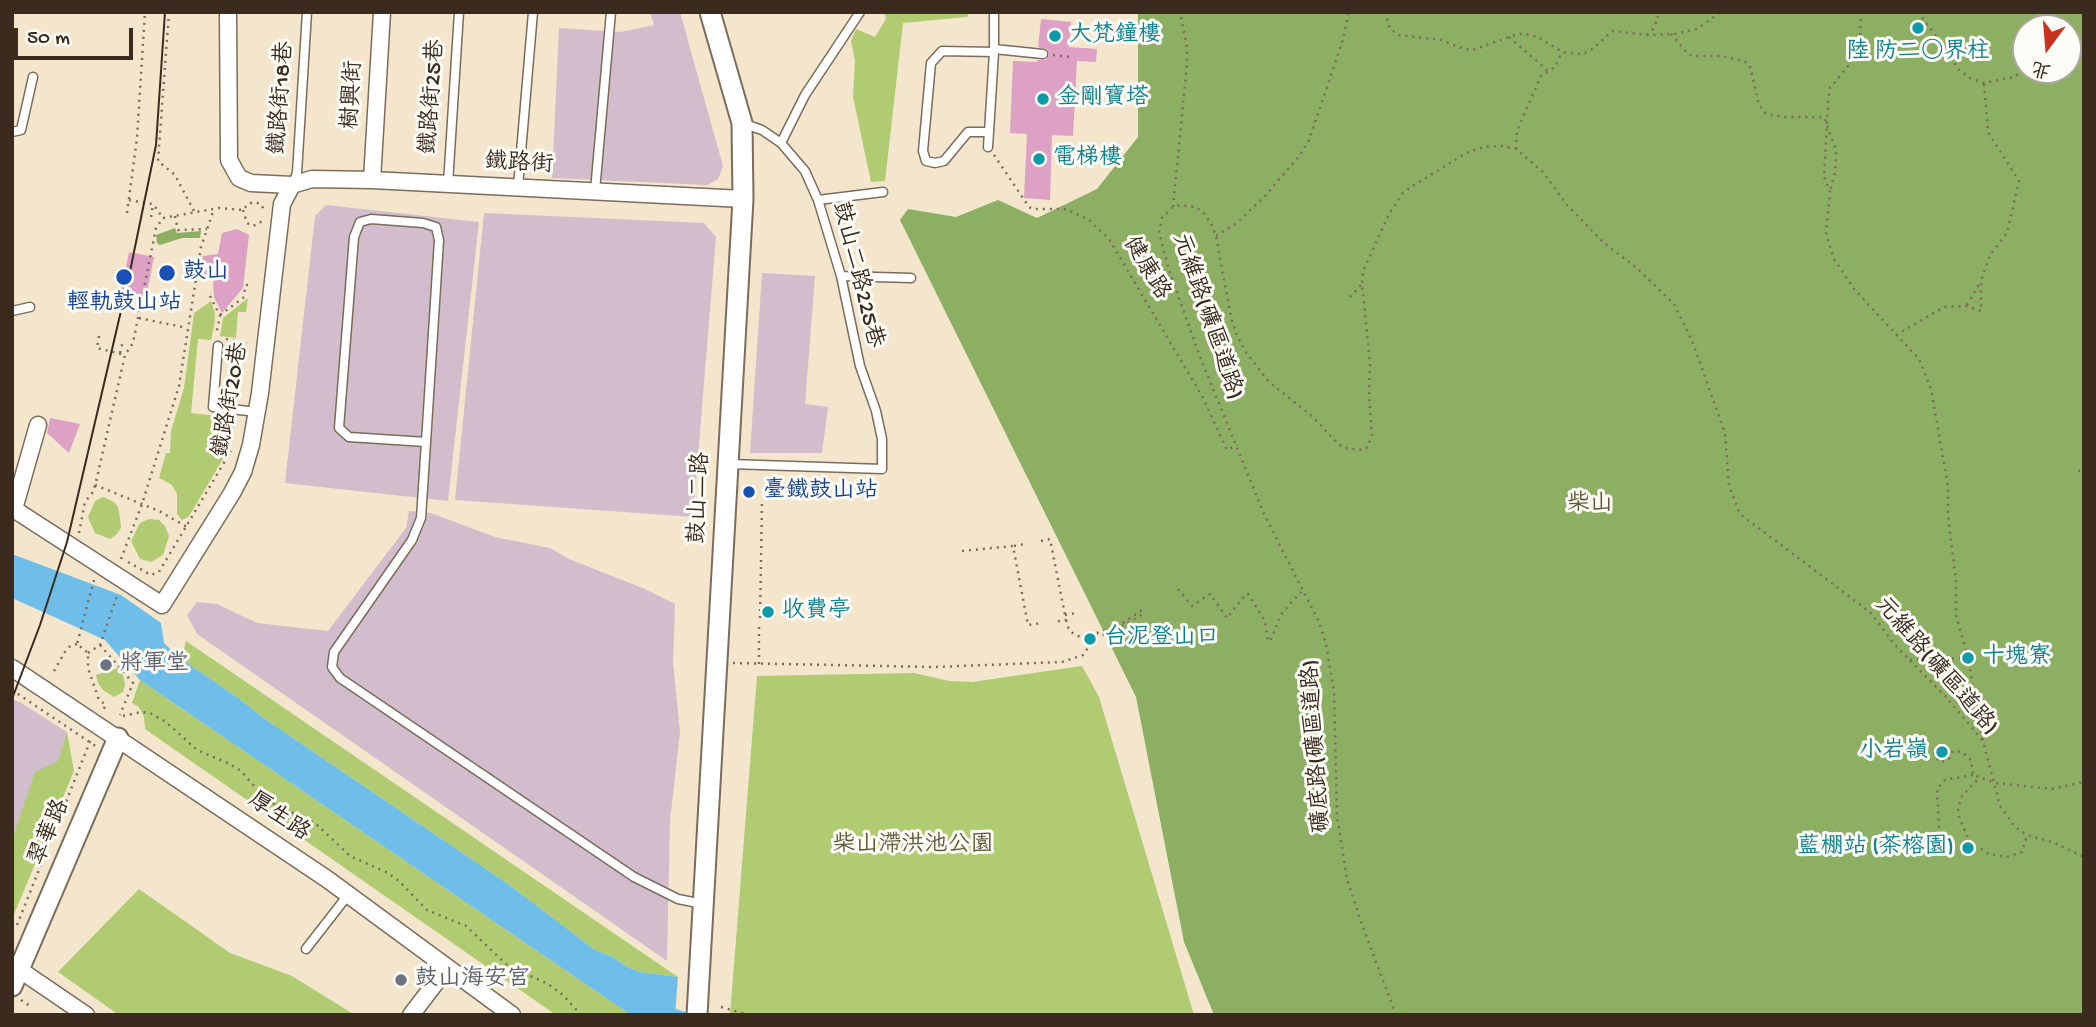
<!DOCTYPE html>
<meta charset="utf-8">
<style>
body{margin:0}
#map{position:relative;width:2096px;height:1027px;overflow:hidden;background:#f3e6cc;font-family:"Gochi Hand","LXGW WenKai TC",sans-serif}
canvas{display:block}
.frame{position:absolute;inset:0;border:14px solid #3b2a1e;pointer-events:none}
.north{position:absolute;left:2012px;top:14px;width:70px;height:70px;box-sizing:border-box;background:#fdfcf7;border:2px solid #afa8a0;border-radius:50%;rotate:196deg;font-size:19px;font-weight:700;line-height:28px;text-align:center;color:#3b2a1e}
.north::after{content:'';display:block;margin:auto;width:24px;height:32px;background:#c8321e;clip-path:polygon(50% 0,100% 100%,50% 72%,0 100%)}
.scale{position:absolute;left:14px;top:28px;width:119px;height:32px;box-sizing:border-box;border:4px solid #3b2a1e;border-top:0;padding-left:9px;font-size:21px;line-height:24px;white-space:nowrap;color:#3b2a1e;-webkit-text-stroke:5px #fdfcf7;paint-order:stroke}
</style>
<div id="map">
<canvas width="2096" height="1027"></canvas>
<div class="frame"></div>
<div class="north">北</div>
<div class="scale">50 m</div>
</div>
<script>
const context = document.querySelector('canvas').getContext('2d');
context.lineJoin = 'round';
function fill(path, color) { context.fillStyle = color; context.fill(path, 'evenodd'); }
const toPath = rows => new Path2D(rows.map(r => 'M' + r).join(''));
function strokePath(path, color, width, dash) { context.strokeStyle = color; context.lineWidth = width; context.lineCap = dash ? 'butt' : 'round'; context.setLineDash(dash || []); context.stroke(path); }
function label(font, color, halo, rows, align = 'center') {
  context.font = font + ' "Gochi Hand","LXGW WenKai TC",sans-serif'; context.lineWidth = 6; context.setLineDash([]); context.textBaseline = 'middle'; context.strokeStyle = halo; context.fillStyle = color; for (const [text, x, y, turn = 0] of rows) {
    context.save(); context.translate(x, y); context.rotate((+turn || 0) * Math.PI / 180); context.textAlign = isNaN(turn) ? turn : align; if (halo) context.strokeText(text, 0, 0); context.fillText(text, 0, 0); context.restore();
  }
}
const industrial = toPath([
 [650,12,680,12,723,166,718,179,707,185,552,178,559,28,620,32,654,25],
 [326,205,479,222,448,501,285,483,315,216],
 [484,213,704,223,716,237,693,517,455,500],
 [762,273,815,276,805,404,828,407,822,453,750,453],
 [409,511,431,513,495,537,550,548,569,559,645,589,675,604,673,662,680,732,670,821,667,961,197,634,187,615,197,602,217,604,257,623,328,631,406,528],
 [12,700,18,701,67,732,58,762,12,842]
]);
const green = toPath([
 [884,12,970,12,967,17,903,23,885,181,871,182,853,97,855,60,851,41,856,29,875,37,886,19],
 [248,298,246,312,238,312,236,338,220,336,223,318],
 [211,301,215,314,214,326,211,340,198,339,191,413,234,418,234,425,230,445,224,457,191,513,188,517,182,520,177,514,177,494,172,485,159,478,166,453,170,453,171,431,184,388,194,313],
 [103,497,114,502,118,507,120,517,121,528,117,534,110,539,95,533,88,517,95,501],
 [149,519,159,520,165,526,169,536,163,555,151,562,140,559,131,541,140,523],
 [186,641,678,977,640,972,627,967,613,957,595,950,508,884,265,719,237,697,181,659],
 [1082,666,1099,697,1194,1015,730,1015,757,676,914,673,949,681,972,682],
 [118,668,122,671,125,685,123,692,114,697,103,690,98,683,96,675],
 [140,680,631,1015,556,1015,145,729,144,717,139,707,132,703],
 [67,732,74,771,12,919,12,840,35,772,58,761],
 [139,889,230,953,292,976,355,1015,119,1015,58,972]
]);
const forest = toPath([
 [1138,12,2084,12,2084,1015,1214,1015,1184,942,1136,697,900,220,908,209,956,217,998,200,1037,218,1097,189,1138,137],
 [2026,28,2068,28,2068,70,2026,70],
 [175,228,177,233,201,231,200,238,182,238,160,245,157,243,156,235]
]);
const water = toPath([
 [12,554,121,595,161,623,164,643,181,659,237,697,265,719,508,884,595,950,613,957,627,967,640,972,678,977,675,1015,631,1015,140,680,105,640,12,598]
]);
const stream = toPath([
 [671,1010,687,1015]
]);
const building = toPath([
 [1041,19,1071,22,1069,47,1097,49,1096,62,1077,61,1073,136,1052,135,1050,200,1024,198,1027,134,1010,133,1013,61,1037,62,1037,60,1046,60,1049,55,1047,49,1038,47],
 [237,229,249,235,243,288,222,313,214,297,213,279,199,276,203,256,218,254,222,233],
 [129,252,154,257,145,302,120,297],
 [50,418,80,424,69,453,47,433]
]);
const path = toPath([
 [169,12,158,161,175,175,195,213],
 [1385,12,1390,29,1399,35,1441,40,1464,49,1473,50,1517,34,1526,34,1538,37,1562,52,1578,54,1585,53,1595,47,1612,31,1647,35,1674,34,1697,29,1721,12],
 [1861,12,1860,40,1849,65,1830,88,1828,103,1824,177,1830,192,1826,233,1834,259,1854,289,1919,359,1931,389,1948,486,1948,515,1956,581,1956,615,1968,658,1983,741,2000,806,2015,827,2027,835,2055,843,2084,857],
 [1918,12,1948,52,1958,69,1970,78,1984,83,2014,77,2026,69],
 [1671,34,1688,54,1693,56,1721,56,1744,61,1750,66,1759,105,1766,114,1785,117,1824,117,1836,150,1835,173,1830,192],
 [1647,35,1654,28,1658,18,1657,12],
 [1509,37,1548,71],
 [2068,47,2074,48,2084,44],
 [1053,55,1071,57],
 [1516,149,1517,131,1541,76,1555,67,1562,52],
 [994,155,1029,207,1033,209,1066,209,1089,220,1109,239,1202,396,1227,450,1237,445],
 [129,200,153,204,163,218],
 [1173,207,1187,64,1187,47,1180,12],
 [243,210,247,223,253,226,260,223,264,217],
 [127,213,137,138,145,12],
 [175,216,178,230,207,229],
 [151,217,153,204],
 [1216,236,1238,222,1265,196,1300,155,1309,140,1342,43,1349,12],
 [210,296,220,316,216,335],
 [1350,297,1362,284],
 [1967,305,1979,284],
 [220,315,243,298,246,285,253,285],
 [139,318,187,328],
 [1896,335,1944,307,1966,306,1981,311,1981,281,1990,255,2007,233,2019,181,1988,132,1984,83],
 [99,336,97,348,125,355],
 [226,339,247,343],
 [120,353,123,341],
 [2078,471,2084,471],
 [95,485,159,511,187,527],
 [79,533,85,502,93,492,96,482,125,355,133,343,156,228,163,218,219,208,243,210,248,204,254,202,261,204,264,210],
 [1041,541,1050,539,1066,620,1054,622],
 [1014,546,1025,544],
 [962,551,1013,546,1028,625,1041,623],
 [121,559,142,504,179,386,201,247,214,209],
 [128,562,151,575,159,572,231,451],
 [94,580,77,644,88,653,88,668,99,700,106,705,103,710],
 [1178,589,1192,606,1210,594,1227,618,1246,594,1248,594,1265,621,1268,641,1270,641,1282,613,1303,590],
 [1065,615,1077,613],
 [760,618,762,502],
 [1066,620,1069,630,1075,635,1087,639],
 [1090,635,1117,627,1142,610],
 [100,645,133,683,120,715],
 [88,653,100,645,118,593],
 [1910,660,1968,658],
 [733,663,934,667,1062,662,1083,655,1088,648,1087,639,1110,633,1145,613],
 [759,664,759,625],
 [54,671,65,652,69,647,77,644],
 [12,690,97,747],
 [123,716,141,712,150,713,166,722,197,750,230,764,241,771,263,796,277,806,315,823,350,856,388,873,400,882,427,910,466,926,507,965,548,984,563,995,581,1015],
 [1942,752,1935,753,1934,756,1940,762,1948,760,1953,751,1962,752,1971,760,1973,775,1995,783,2051,789,2084,782],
 [1973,775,1945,780,1937,789,1939,829,1945,842,1961,851,1981,849,1989,854,2007,857,2022,852,2027,835],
 [1973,850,1959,817,1958,808,1962,796,1979,778],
 [17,925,91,739],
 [21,1000,30,1006],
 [721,1007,749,1015],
 [1396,1015,1361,922,1347,879,1337,816,1334,692,1326,644,1319,622,1264,514,1200,357,1169,270,1159,232,1162,218,1173,207,1181,205,1195,207,1202,211,1211,223,1216,236,1231,317,1237,336,1246,352,1269,382,1312,416,1337,443,1344,448,1363,450,1368,447,1372,434,1369,395,1370,363,1362,284,1363,271,1389,214,1403,193,1411,187,1468,152,1484,147,1501,146,1516,149,1543,172,1567,205,1604,243,1638,269,1674,304,1693,343,1725,433,1729,486,1740,514,1870,612,1895,645,1946,697,1983,741]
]);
const service = toPath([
 [994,12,994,52,989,132,968,132,944,161,935,163,926,161,923,151,931,63,942,51,994,52],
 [994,49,1043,54],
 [12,132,21,130,33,77],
 [781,143,805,95,860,12],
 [988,147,989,132],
 [293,183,297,173,307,12],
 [448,184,459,12],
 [518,187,533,12],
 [595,191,611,12],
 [818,200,883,192],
 [841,276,911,278],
 [12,311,30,307],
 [218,346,213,407,257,412],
 [426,442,349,437,339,428,354,237,360,222,371,219,423,223,436,227,439,240,426,442,421,518,412,540,334,652,332,667,340,678,634,877,678,899,703,904],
 [730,464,882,469,882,439,876,411,860,366,841,276,818,200,805,171,781,143,762,130,742,123],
 [306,949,348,895]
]);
const minor = toPath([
 [228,12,229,160,239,178,251,183,292,185,312,179,372,180,743,199],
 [372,180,382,12],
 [12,508,162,605,232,493,243,472,251,445,260,393,282,204,292,185],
 [14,509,38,425],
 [12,668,327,879,512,1015],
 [20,970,86,1015],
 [411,1015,447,968]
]);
const tertiary = toPath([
 [12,986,118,738],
 [697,1015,743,199,742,123,710,12]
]);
const tram = toPath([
 [12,699,40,625,67,542,128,281,156,145,165,12]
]);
const markers = [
 [1918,28,7,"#0f9aa8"],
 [1055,36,7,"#0f9aa8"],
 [1043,99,7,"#0f9aa8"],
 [1039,159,7,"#0f9aa8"],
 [167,273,9,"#1a4fb4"],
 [124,277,9,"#1a4fb4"],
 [749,492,7,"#1a4fb4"],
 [768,612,7,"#0f9aa8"],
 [1090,639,7,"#0f9aa8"],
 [1968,658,7,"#0f9aa8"],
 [106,665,7,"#6b7280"],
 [1942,752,7,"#0f9aa8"],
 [1968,848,7,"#0f9aa8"],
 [401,980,7,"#6b7280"]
];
const cultureNames = [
 ["大梵鐘樓",1069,36],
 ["陸 防二○界柱",1918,53,"center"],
 ["金剛寶塔",1057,99],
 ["電梯樓",1053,159],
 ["收費亭",782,612],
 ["台泥登山口",1104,639],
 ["十塊寮",1982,658],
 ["小岩嶺",1928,752,"right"],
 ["藍棚站 (茶榕園)",1954,848,"right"]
];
const streetNames = [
 ["樹興街",354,95,-87],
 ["鐵路街25巷",434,97,-86],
 ["鐵路街18巷",283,98,-86],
 ["鐵路街",519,165,3],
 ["健康路",1145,269,59],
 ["鼓山二路225巷",856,275,76],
 ["元維路(礦區道路)",1206,317,71],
 ["鐵路街20巷",232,400,-80],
 ["鼓山二路",701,498,-87],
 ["元維路(礦區道路)",1935,667,49],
 ["礦底路(礦區道路)",1318,746,-94],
 ["厚生路",278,818,34],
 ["翠華路",51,833,-67]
];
const transitNames = [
 ["鼓山",183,273],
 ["輕軌鼓山站",124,304,"center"],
 ["臺鐵鼓山站",763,492]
];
const parkNames = [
 ["柴山",1590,505],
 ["柴山滯洪池公園",913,846]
];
const worshipNames = [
 ["將軍堂",120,665],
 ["鼓山海安宮",415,980]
];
fill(industrial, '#d1bdcb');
fill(green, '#b0cb71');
fill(forest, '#8caf63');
fill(water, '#6fbeea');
strokePath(stream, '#6fbeea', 4.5);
fill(building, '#dca1c4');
strokePath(service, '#7b6c5b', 11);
strokePath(minor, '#7b6c5b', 19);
strokePath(tertiary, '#7b6c5b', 23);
strokePath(path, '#7b6c5b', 2.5, [2, 5]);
strokePath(service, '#fff', 8);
strokePath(minor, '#fff', 16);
strokePath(tertiary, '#fff', 19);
strokePath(tram, '#3b2a1e', 2);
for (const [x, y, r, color] of markers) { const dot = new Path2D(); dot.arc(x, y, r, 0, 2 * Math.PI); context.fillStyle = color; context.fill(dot); strokePath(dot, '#fdfcf7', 2.5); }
label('23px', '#0d838f', '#fdfcf7', cultureNames, 'left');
label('23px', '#3b2a1e', '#fdfcf7', streetNames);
label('23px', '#164399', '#fdfcf7', transitNames, 'left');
label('23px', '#5e5a37', '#fdfcf7', parkNames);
label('23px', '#5b616d', '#fdfcf7', worshipNames, 'left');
</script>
